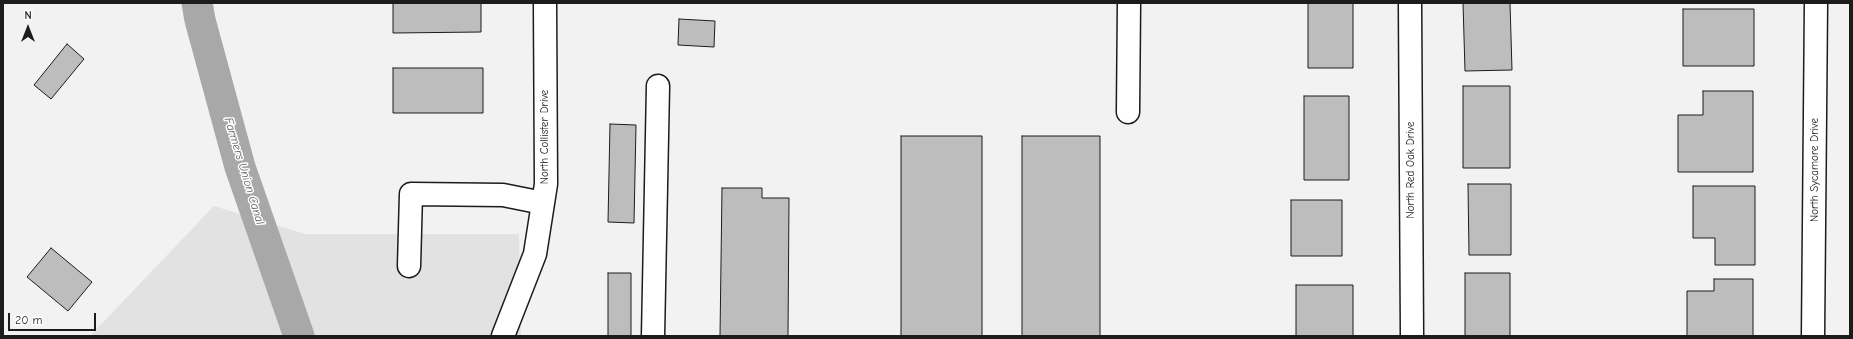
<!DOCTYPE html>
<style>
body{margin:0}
#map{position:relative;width:1853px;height:339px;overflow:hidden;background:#f2f2f2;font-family:"Comic Neue",sans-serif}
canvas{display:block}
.frame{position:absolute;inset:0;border:4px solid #1c1c1c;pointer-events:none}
.north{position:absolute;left:8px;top:8px;width:40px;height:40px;-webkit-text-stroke:3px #fff;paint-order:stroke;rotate:0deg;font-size:11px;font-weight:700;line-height:16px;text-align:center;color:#1c1c1c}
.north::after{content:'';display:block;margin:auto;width:14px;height:18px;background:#1c1c1c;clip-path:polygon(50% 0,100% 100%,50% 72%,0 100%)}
.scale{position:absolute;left:8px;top:313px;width:88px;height:18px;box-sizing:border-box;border:2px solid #1c1c1c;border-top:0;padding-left:5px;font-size:12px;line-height:14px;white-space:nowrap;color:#1c1c1c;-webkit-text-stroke:3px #fff;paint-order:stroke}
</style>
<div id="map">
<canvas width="1853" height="339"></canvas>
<div class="frame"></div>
<div class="north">N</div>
<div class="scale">20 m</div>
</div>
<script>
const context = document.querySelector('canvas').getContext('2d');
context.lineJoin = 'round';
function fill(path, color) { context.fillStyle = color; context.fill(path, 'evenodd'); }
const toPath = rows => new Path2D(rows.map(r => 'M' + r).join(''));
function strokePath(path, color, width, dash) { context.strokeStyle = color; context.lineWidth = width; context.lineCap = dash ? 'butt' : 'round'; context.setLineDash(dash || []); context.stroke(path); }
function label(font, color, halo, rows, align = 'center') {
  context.font = font + ' "Comic Neue",sans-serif'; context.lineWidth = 3; context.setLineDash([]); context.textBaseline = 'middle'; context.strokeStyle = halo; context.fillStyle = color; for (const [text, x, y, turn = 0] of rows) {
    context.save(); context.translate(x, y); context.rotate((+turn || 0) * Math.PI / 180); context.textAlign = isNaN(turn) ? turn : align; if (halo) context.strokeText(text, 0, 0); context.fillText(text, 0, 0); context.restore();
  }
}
const built = toPath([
 [214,206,305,234,519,234,521,336,90,336]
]);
const canal = toPath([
 [197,3,200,20,240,167,299,336]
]);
const building = toPath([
 [393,3,481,3,481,32,393,33,393,3],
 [1308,3,1353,3,1353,68,1308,68,1308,3],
 [1463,3,1510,3,1512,70,1465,71,1463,3],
 [1683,9,1754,9,1754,66,1683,66,1683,9],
 [679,19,715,21,714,47,678,45,679,19],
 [67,44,84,59,51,99,34,85,67,44],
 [393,68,483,68,483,113,393,113,393,68],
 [1463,86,1510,86,1510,168,1463,168,1463,86],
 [1703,91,1753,91,1753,172,1678,172,1678,115,1703,115,1703,91],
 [1304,96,1349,96,1349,180,1304,180,1304,96],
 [610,124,636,125,634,223,608,222,610,124],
 [901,136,982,136,982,336,901,336,901,136],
 [1022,136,1100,136,1100,336,1022,336,1022,136],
 [1468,184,1511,184,1511,255,1469,255,1468,184],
 [1693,186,1755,186,1755,265,1715,265,1715,238,1693,238,1693,186],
 [722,188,762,188,762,198,789,198,788,336,720,336,722,188],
 [1291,200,1342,200,1342,256,1291,256,1291,200],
 [51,248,92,282,68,311,27,277,51,248],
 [608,273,631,273,631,336,608,336,608,273],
 [1465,273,1510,273,1510,336,1465,336,1465,273],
 [1714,279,1753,279,1753,336,1687,336,1687,291,1714,291,1714,279],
 [1296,285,1353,285,1353,336,1296,336,1296,285]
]);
const minor = toPath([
 [1410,3,1412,336],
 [1128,112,1129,3],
 [409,266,411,194,503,195,543,203],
 [503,336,535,254,546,184,545,3],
 [653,336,658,86],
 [1813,336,1816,3]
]);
const streetNames = [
 ["North Collister Drive",545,137,-90],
 ["North Red Oak Drive",1411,170,-90],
 ["North Sycamore Drive",1815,170,-90]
];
const waterNames = [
 ["Farmers Union Canal",244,171,73]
];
fill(built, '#e2e2e2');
strokePath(canal, '#a8a8a8', 31);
fill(building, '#bdbdbd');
strokePath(building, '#1c1c1c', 1);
strokePath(minor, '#1c1c1c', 25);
strokePath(minor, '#fff', 22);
label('11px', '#1c1c1c', '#fff', streetNames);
label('italic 12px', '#5b5b5b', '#fff', waterNames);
</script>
